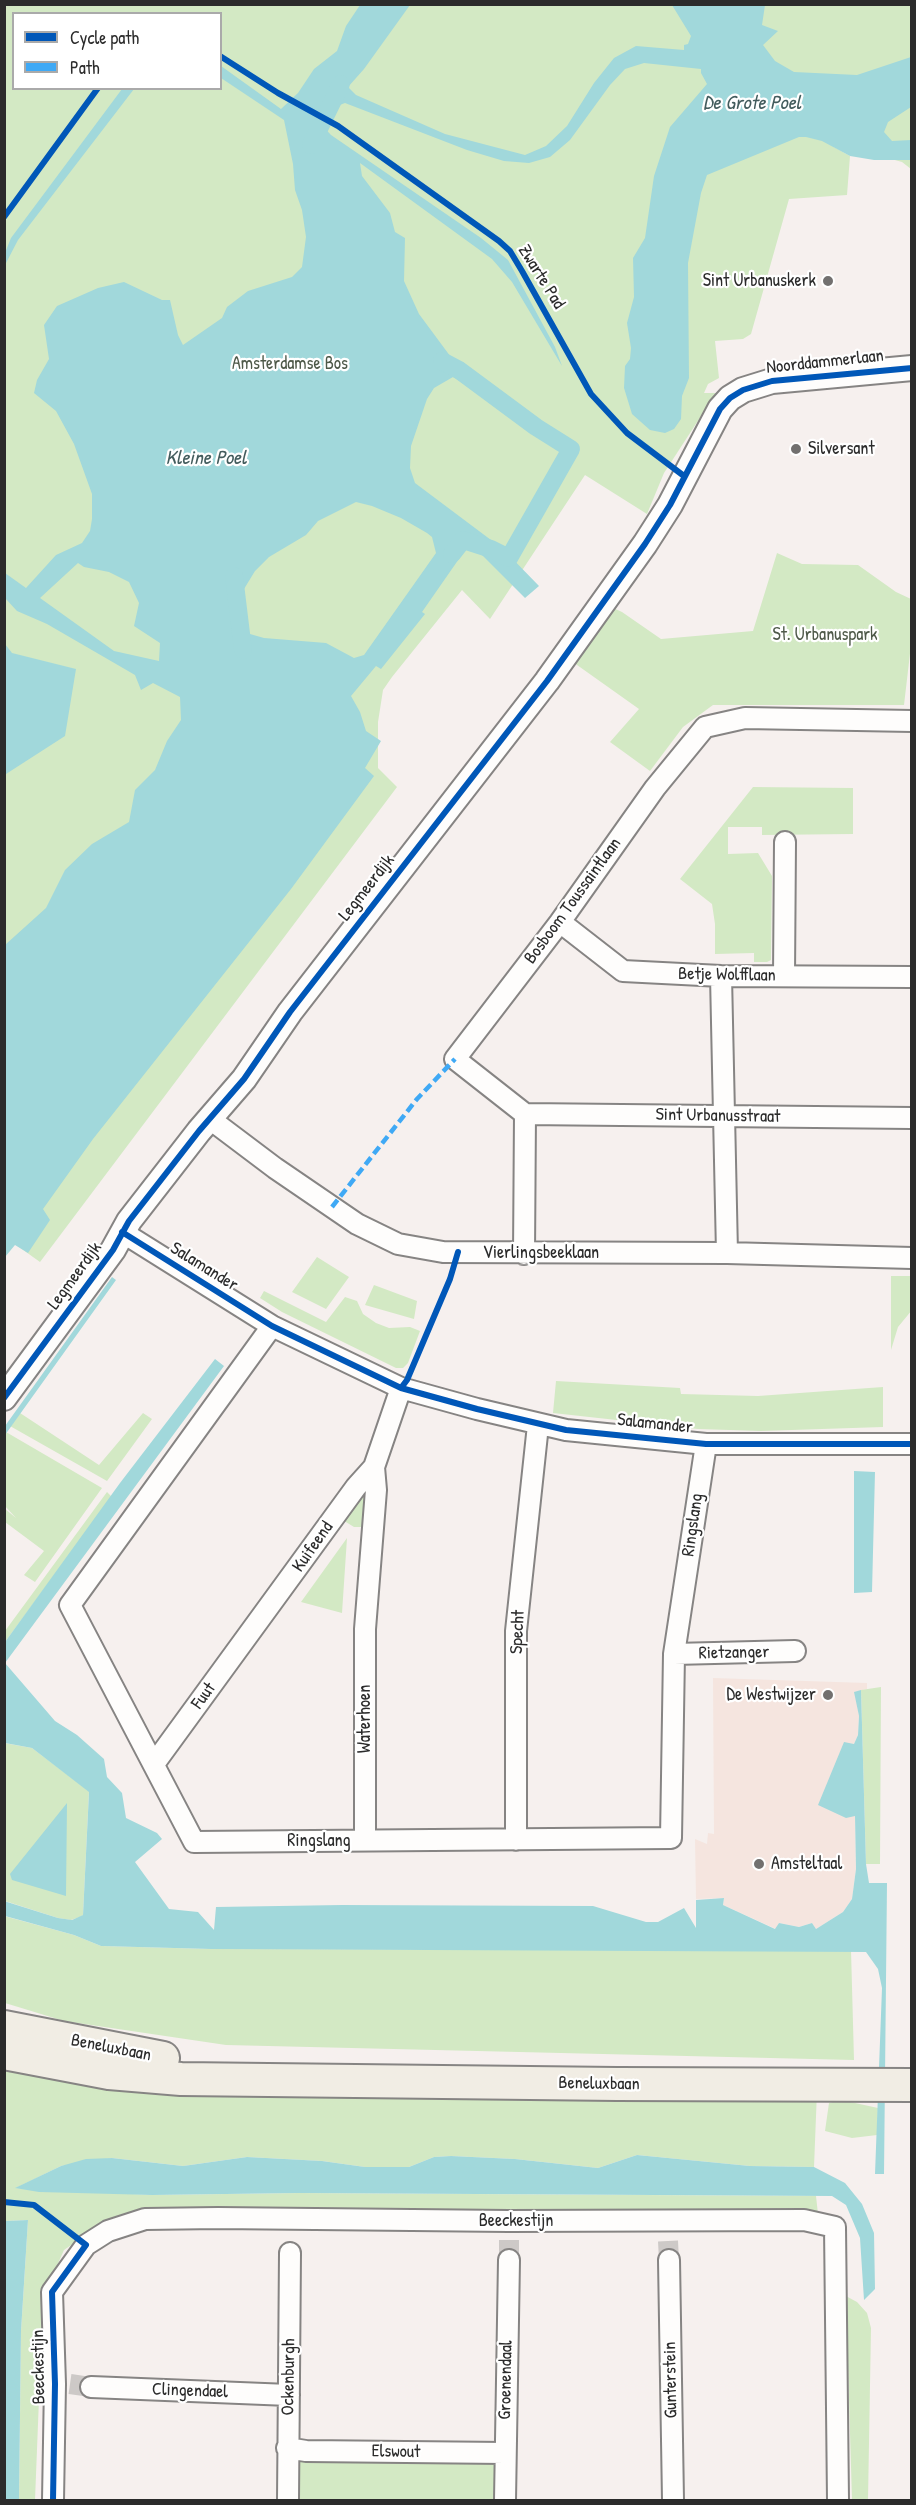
<!DOCTYPE html>
<style>
body{margin:0}
#map{position:relative;width:916px;height:2505px;overflow:hidden;background:#f6f0ee;font-family:"Patrick Hand",sans-serif}
canvas{display:block}
.frame{position:absolute;inset:0;border:6px solid #2b2b2b;pointer-events:none}
.legend{position:absolute;left:12px;top:12px;width:210px;height:78px;box-sizing:border-box;background:#fff;border:2px solid #aaa;margin:0;padding:8px 10px;list-style:none;font-size:18px;color:#2b2b2b}
.legend li{display:flex;align-items:center;gap:12px;height:30px}
.legend b{width:30px;border:2px solid #aaa}
</style>
<div id="map">
<canvas width="916" height="2505"></canvas>
<div class="frame"></div>
<ul class="legend">
<li><b style="height:8px;background:#0057b8"></b>Cycle path</li>
<li><b style="height:8px;background:#3fa9f5"></b>Path</li>
</ul>
</div>
<script>
const context = document.querySelector('canvas').getContext('2d');
context.lineJoin = 'round';
function fill(path, color) { context.fillStyle = color; context.fill(path, 'evenodd'); }
const toPath = rows => new Path2D(rows.map(r => 'M' + r).join(''));
function strokePath(path, color, width, dash) { context.strokeStyle = color; context.lineWidth = width; context.lineCap = dash ? 'butt' : 'round'; context.setLineDash(dash || []); context.stroke(path); }
function label(font, color, halo, rows, align = 'center') {
  context.font = font + ' "Patrick Hand",sans-serif'; context.lineWidth = 4.5; context.setLineDash([]); context.textBaseline = 'middle'; context.strokeStyle = halo; context.fillStyle = color; for (const [text, x, y, turn = 0] of rows) {
    context.save(); context.translate(x, y); context.rotate((+turn || 0) * Math.PI / 180); context.textAlign = isNaN(turn) ? turn : align; if (halo) context.strokeText(text, 0, 0); context.fillText(text, 0, 0); context.restore();
  }
}
const built = toPath([
 [713,1678,867,1683,867,1689,855,1692,859,1716,858,1735,854,1744,844,1743,855,1815,856,1869,852,1899,843,1912,816,1929,812,1923,799,1927,779,1923,776,1929,723,1905,724,1898,696,1899,695,1839,707,1844,708,1833,714,1834]
]);
const green = toPath([
 [5,5,911,5,911,169,902,162,841,145,834,147,850,156,847,195,789,199,751,334,743,339,715,341,719,378,708,384,704,393,716,393,664,473,647,514,585,475,490,619,462,590,392,677,383,690,378,722,378,768,397,787,40,1262,5,1237],
 [14,14,220,14,220,88,14,88],
 [777,553,802,564,858,565,896,592,911,599,911,645,904,705,713,705,683,727,650,771,610,742,639,709,570,660,611,607,622,612,661,639,753,631],
 [753,787,853,788,853,834,762,835,762,827,728,827,728,854,758,853,772,876,771,960,767,962,754,962,754,953,715,954,715,924,712,904,680,879],
 [317,1257,349,1277,326,1309,292,1292],
 [891,1276,911,1276,912,1310,898,1327,891,1350],
 [374,1285,417,1301,414,1319,365,1305],
 [264,1291,326,1322,345,1297,357,1301,363,1314,376,1323,389,1328,410,1327,420,1331,408,1363,403,1368,396,1368,282,1312,260,1298],
 [556,1381,680,1388,681,1394,758,1396,883,1387,883,1427,761,1431,698,1429,553,1413],
 [20,1413,99,1465,143,1413,152,1419,107,1481,10,1426],
 [6,1432,102,1488,35,1582,24,1575,44,1551,5,1522,4,1508,16,1518,5,1506],
 [107,1492,112,1497,5,1642,5,1631],
 [368,1492,364,1527,354,1527,341,1519],
 [347,1538,342,1613,301,1602],
 [881,1687,880,1864,866,1864,861,1690],
 [4,1743,32,1748,89,1791,83,1915,80,1917,71,1920,58,1918,5,1901],
 [4,1916,74,1935,101,1946,211,1949,851,1950,854,2060,226,2045,64,2021,5,2003],
 [5,2065,817,2091,814,2167,750,2166,637,2155,598,2168,515,2159,451,2156,434,2157,409,2167,365,2167,322,2161,247,2157,183,2166,112,2158,61,2166,16,2188,152,2195,299,2193,816,2196,818,2214,616,2220,130,2212,108,2220,64,2250,43,2297,35,2500,19,2500,21,2331,28,2220,5,2221],
 [841,2100,878,2108,877,2135,852,2138,825,2131,829,2103],
 [844,2295,857,2302,867,2313,871,2328,868,2500,852,2500,846,2299],
 [294,2456,497,2459,496,2500,294,2500]
]);
const water = toPath([
 [360,5,410,5,364,69,348,87,356,95,445,134,525,155,546,146,567,126,594,83,614,58,636,46,684,50,684,45,688,44,691,36,672,5,765,5,762,25,778,31,763,45,775,61,794,72,857,75,911,57,911,107,888,122,884,132,892,141,911,140,911,160,874,160,850,156,822,141,806,137,799,137,707,175,701,193,688,263,689,378,682,396,681,419,674,429,665,433,650,430,632,414,624,388,625,366,630,359,631,348,627,323,634,297,633,258,645,238,654,176,670,127,707,84,701,73,701,69,644,63,625,69,610,85,570,140,550,157,529,163,504,161,467,150,345,103,324,111,318,121,331,135,481,238,508,260,555,347,562,366,512,282,492,259,360,163,362,176,390,213,395,232,405,238,404,281,419,314,476,391,453,377,434,388,427,399,411,446,410,468,415,483,503,549,539,586,525,598,470,543,422,612,425,614,381,669,376,666,351,696,360,712,366,731,381,741,365,768,374,776,291,889,93,1139,43,1209,50,1220,28,1253,15,1245,5,1257,5,945,46,908,65,870,92,844,129,822,135,790,155,770,167,741,181,720,180,697,153,683,141,690,135,675,47,624,17,611,5,598,5,573,26,588,56,555,82,543,90,531,92,519,92,494,74,444,56,411,34,393,37,380,49,359,44,325,57,306,98,288,124,282,162,300,170,300,178,335,183,345,222,318,227,307,248,291,292,277,302,267,306,237,302,210,295,190,293,164,284,120,221,78,221,66,281,109,298,93,314,69,337,51,346,26],
 [356,502,372,506,401,518,427,533,432,537,436,553,364,655,354,658,326,643,264,638,250,634,239,625,233,616,233,607,255,571,269,557,306,535,318,521],
 [78,563,84,567,109,572,129,582,139,603,134,626,160,643,159,661,114,651,40,598],
 [122,89,134,89,18,240,5,265,5,253,11,238],
 [5,644,12,653,76,669,65,736,6,774,5,782],
 [112,1277,116,1280,5,1435,5,1426],
 [215,1359,224,1366,5,1663,55,1721,77,1735,104,1759,107,1777,122,1793,126,1818,157,1833,162,1839,135,1862,169,1909,198,1912,214,1930,216,1907,342,1905,593,1906,646,1922,658,1922,684,1908,696,1928,696,1900,724,1898,723,1905,775,1929,779,1923,799,1927,812,1923,816,1929,843,1912,852,1899,856,1869,855,1816,846,1818,818,1805,844,1742,854,1744,858,1735,859,1716,854,1692,861,1690,866,1864,869,1883,887,1883,884,2174,875,2174,882,1988,878,1969,866,1952,211,1949,101,1946,74,1935,5,1916,4,1901,58,1918,72,1920,83,1915,89,1792,32,1748,5,1743,5,1642,120,1483],
 [854,1471,875,1472,872,1592,854,1593],
 [67,1803,66,1896,12,1880,10,1874],
 [637,2155,750,2166,814,2167,845,2183,862,2204,874,2233,875,2289,864,2300,860,2238,846,2205,832,2196,299,2193,152,2195,39,2192,15,2188,61,2166,86,2159,112,2158,183,2166,247,2157,322,2161,365,2167,409,2167,434,2157,451,2156,515,2159,598,2168],
 [28,2220,21,2331,19,2500,5,2500,5,2221]
]);
const canal = toPath([
 [311,145,341,84],
 [442,361,459,370,536,427,571,449,509,558,491,549,463,540,452,554],
 [234,576,243,650]
]);
const minorTunnel = toPath([
 [668,2241,669,2260],
 [509,2260,509,2236],
 [70,2384,91,2387]
]);
const minor = toPath([
 [560,922,623,971,721,976,912,977],
 [721,976,727,1253],
 [784,976,785,842],
 [525,1114,912,1118],
 [210,1119,275,1168,357,1224,398,1244,443,1252,727,1253,912,1258],
 [122,1232,272,1326,401,1388,477,1409,566,1430,706,1444,912,1444],
 [524,1254,525,1114,455,1059,560,922,655,788,705,727,745,718,912,721],
 [272,1326,70,1605,194,1842,671,1838,674,1654,706,1444],
 [674,1654,795,1651],
 [154,1764,356,1487,374,1467],
 [365,1840,365,1629,376,1490,374,1467,401,1388],
 [516,1840,516,1631,538,1425],
 [669,2260,673,2500],
 [91,2387,289,2395],
 [287,2448,306,2451,505,2453],
 [53,2500,55,2384,52,2292,86,2245,108,2231,145,2219,218,2218,509,2221,804,2220,835,2227,838,2500],
 [288,2500,290,2253],
 [505,2500,509,2260]
]);
const tertiary = toPath([
 [4,1398,113,1250,129,1221,199,1131,244,1079,290,1012,547,681,645,544,670,505,720,409,730,398,743,390,772,381,912,368]
]);
const primary = toPath([
 [4,2027,163,2058],
 [4,2053,109,2073,181,2079,617,2084,912,2085]
]);
const quiet = toPath([
 [332,1207,417,1099,455,1059]
]);
const cycleway = toPath([
 [220,56,278,93,338,126,499,241,510,251,522,271,591,394,627,433,684,476],
 [4,217,98,88],
 [122,1232,272,1326,401,1388,477,1409,566,1430,706,1444,912,1444],
 [401,1388,407,1380,450,1279,458,1252],
 [4,1398,113,1250,129,1221,199,1131,244,1079,290,1012,547,681,645,544,670,505,720,409,730,398,743,390,772,381,912,368],
 [4,2202,34,2205,86,2245,52,2292,55,2384,53,2500]
]);
const markers = [
 [828,281,6,"#72706f"],
 [796,449,6,"#72706f"],
 [828,1695,6,"#72706f"],
 [759,1864,6,"#72706f"]
];
const streetNames = [
 ["Zwarte Pad",541,277,58],
 ["Noorddammerlaan",825,362,-6],
 ["Legmeerdijk",367,888,-52],
 ["Bosboom Toussaintlaan",573,901,-54],
 ["Betje Wolfflaan",727,975,1],
 ["Sint Urbanusstraat",718,1116,1],
 ["Vierlingsbeeklaan",541,1253],
 ["Salamander",204,1267,32],
 ["Legmeerdijk",75,1276,-54],
 ["Salamander",655,1424,6],
 ["Ringslang",693,1525,-82],
 ["Kuifeend",313,1547,-55],
 ["Specht",518,1632,-87],
 ["Rietzanger",734,1653,-1],
 ["Fuut",204,1696,-54],
 ["Waterhoen",365,1719,-90],
 ["Ringslang",319,1841],
 ["Beneluxbaan",111,2048,11],
 ["Beneluxbaan",599,2084,1],
 ["Beeckestijn",516,2221],
 ["Beeckestijn",39,2367,-91],
 ["Ockenburgh",289,2377,-89],
 ["Groenendaal",506,2380,-89],
 ["Gunterstein",671,2380,-91],
 ["Clingendael",190,2391,2],
 ["Elswout",396,2452,1]
];
const poiNames = [
 ["Sint Urbanuskerk",816,281],
 ["Silversant",808,449,"left"],
 ["De Westwijzer",816,1695],
 ["Amsteltaal",771,1864,"left"]
];
const parkNames = [
 ["Amsterdamse Bos",290,364],
 ["St. Urbanuspark",825,635]
];
const waterNames = [
 ["De Grote Poel",752,104],
 ["Kleine Poel",206,459]
];
fill(built, '#f5e5df');
fill(green, '#d3e9c4');
fill(water, '#a1d8db');
strokePath(canal, '#a1d8db', 18);
strokePath(minorTunnel, '#cdc9c7', 20, [20, 10]);
strokePath(minor, '#868483', 24);
strokePath(tertiary, '#868483', 28);
strokePath(primary, '#868483', 36);
strokePath(minor, '#fefdfc', 20);
strokePath(tertiary, '#fefdfc', 24);
strokePath(primary, '#f1ede4', 32);
strokePath(quiet, '#3fa9f5', 4.5, [9, 4.5]);
strokePath(cycleway, '#0057b8', 6);
for (const [x, y, r, color] of markers) { const dot = new Path2D(); dot.arc(x, y, r, 0, 2 * Math.PI); context.fillStyle = color; context.fill(dot); strokePath(dot, '#fff', 2); }
label('18px', '#2b2b2b', '#fff', streetNames);
label('18px', '#2b2b2b', '#fff', poiNames, 'right');
label('18px', '#4e5949', '#fff', parkNames);
label('italic 20px', '#435c5d', '#fff', waterNames);
</script>
